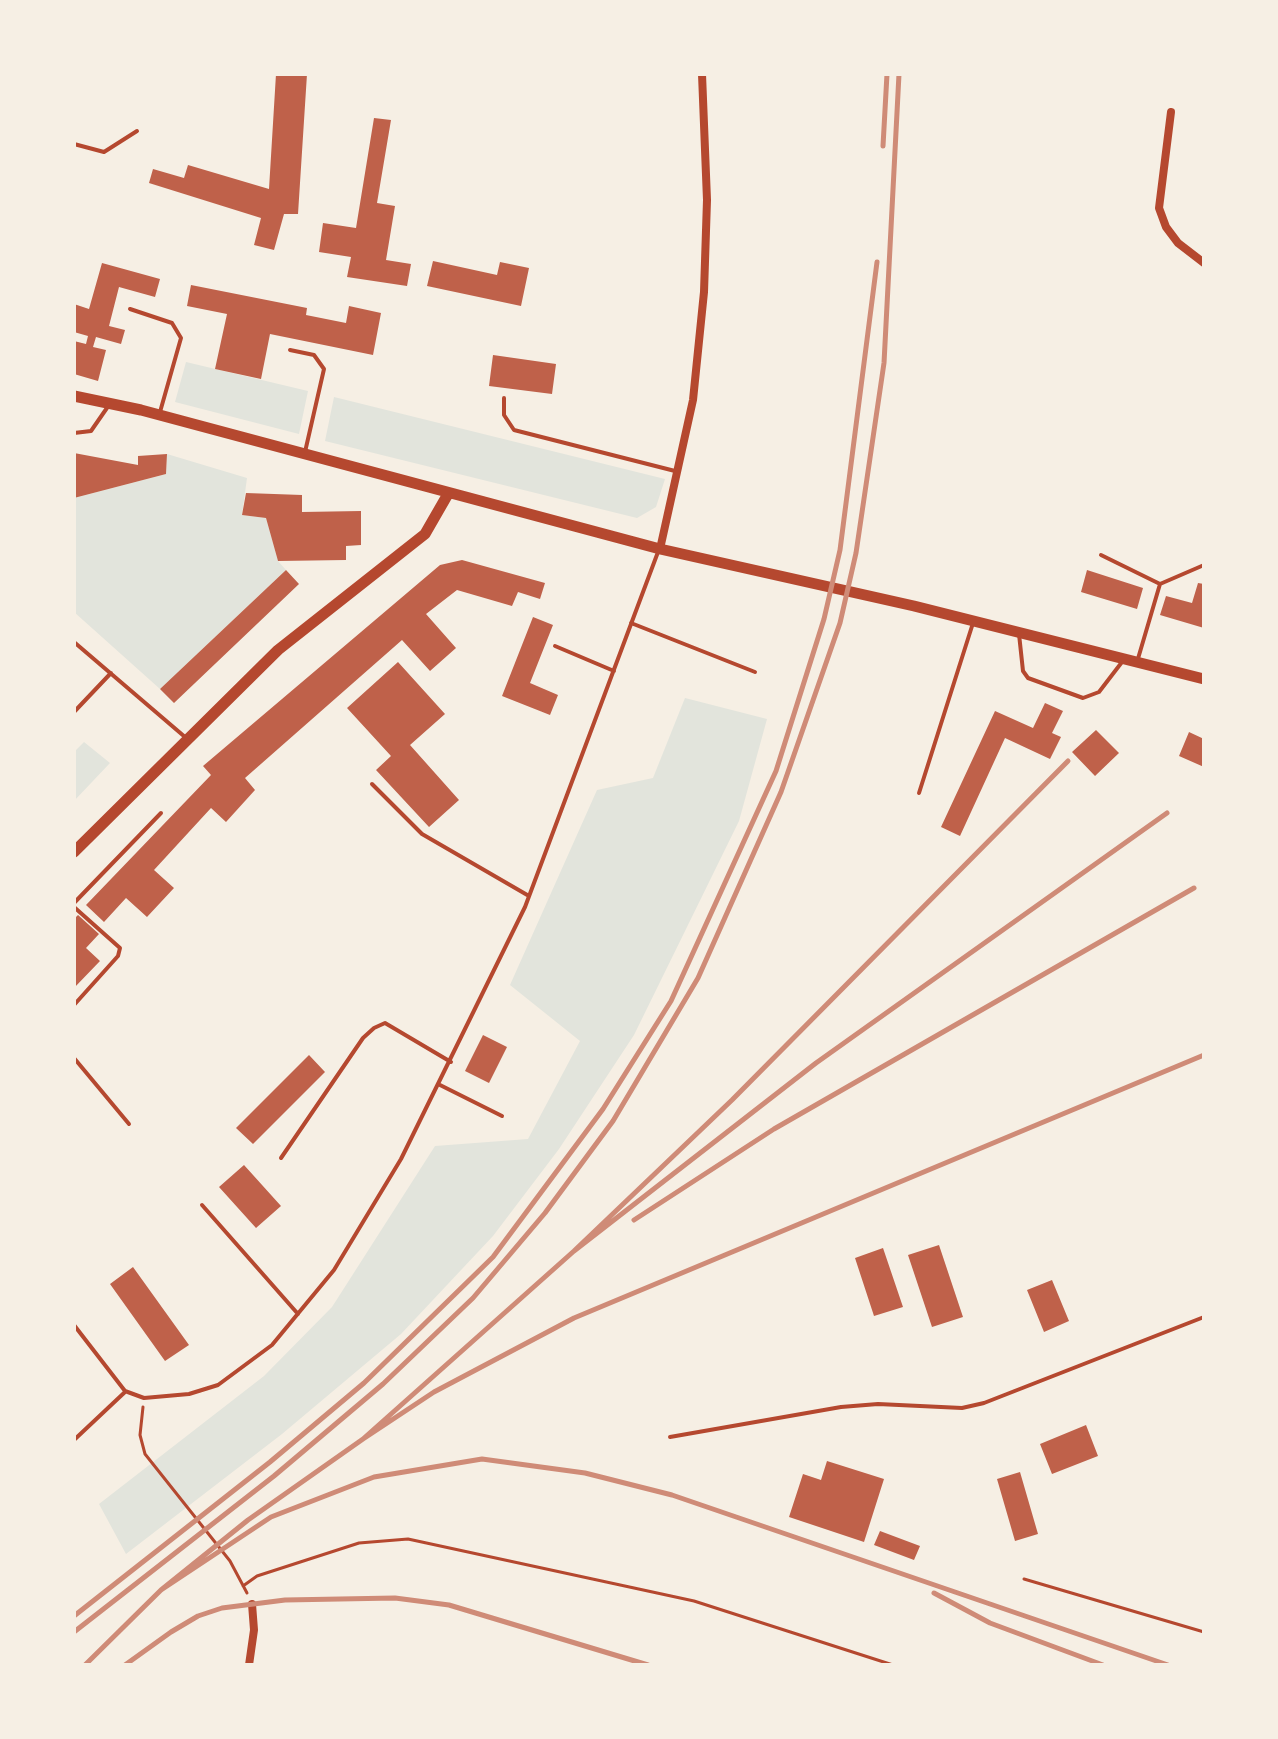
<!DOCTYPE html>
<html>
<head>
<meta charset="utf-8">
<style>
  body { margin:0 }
  #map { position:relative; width:1278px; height:1739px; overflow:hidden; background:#f6efe4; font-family:"Nunito Sans",sans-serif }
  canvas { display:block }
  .frame { position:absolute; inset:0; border:76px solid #f6efe4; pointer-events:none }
</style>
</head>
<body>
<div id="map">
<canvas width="1278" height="1739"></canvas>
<div class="frame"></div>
</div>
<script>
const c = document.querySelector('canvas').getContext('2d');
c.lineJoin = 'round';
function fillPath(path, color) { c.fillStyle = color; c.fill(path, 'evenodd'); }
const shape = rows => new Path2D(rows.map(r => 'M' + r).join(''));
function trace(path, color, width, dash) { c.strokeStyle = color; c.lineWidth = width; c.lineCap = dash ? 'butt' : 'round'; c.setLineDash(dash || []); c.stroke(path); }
fillPath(shape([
  [186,362,308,391,299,434,175,402],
  [334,397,665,479,656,507,637,518,325,441],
  [167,454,247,478,242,515,266,518,278,561,286,570,160,689,74,612,74,498,166,474],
  [685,698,767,719,739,821,634,1035,559,1149,493,1236,401,1334,282,1434,126,1554,99,1504,264,1376,332,1307,435,1146,528,1139,580,1041,510,985,597,790,653,778],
  [84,742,110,763,74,801,74,752]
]), '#e2e4dc');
fillPath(shape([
  [276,74,307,74,298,214,284,214,274,250,254,245,261,218,149,183,153,169,184,178,188,165,269,189],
  [374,118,391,120,377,203,395,206,386,260,411,264,407,286,347,277,351,257,319,252,323,223,356,228],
  [433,261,497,275,500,262,529,268,521,306,427,286],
  [102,263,160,279,155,297,119,287,109,326,125,330,121,344,96,337,93,347,106,350,98,381,74,374,74,341,86,344,88,336,74,332,74,304,89,309],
  [191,285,307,308,306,315,346,323,349,306,381,313,373,355,270,334,261,379,215,369,227,314,187,306],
  [493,355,556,364,552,394,489,386],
  [74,453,138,465,138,456,167,454,166,474,74,498],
  [246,493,302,495,302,512,361,511,361,545,346,546,346,560,278,561,266,518,242,515],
  [462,560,545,583,540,599,518,592,512,606,457,590,426,614,456,648,430,671,402,640,245,778,255,790,226,822,211,808,154,870,174,888,147,917,126,898,104,922,86,905,211,775,203,766,440,565],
  [286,570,299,584,174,703,160,689],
  [1087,570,1143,588,1137,609,1081,592],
  [1198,583,1204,584,1204,628,1160,615,1166,596,1192,603],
  [533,617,553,625,530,683,558,695,550,715,502,696],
  [398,662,445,714,410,745,459,800,429,827,376,770,391,756,347,708],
  [1045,703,1063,711,1052,733,1061,737,1050,759,1005,738,960,836,941,827,995,711,1033,728],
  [1096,730,1119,753,1095,776,1072,752],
  [1189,732,1204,739,1204,767,1179,756],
  [78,915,99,934,86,948,100,961,74,988,74,919],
  [483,1035,507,1047,489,1083,465,1071],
  [309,1055,325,1072,253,1144,236,1128],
  [244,1165,281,1206,256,1228,219,1187],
  [939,1245,963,1317,932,1327,908,1255],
  [883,1248,903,1307,874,1316,855,1258],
  [133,1267,189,1345,165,1361,110,1284],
  [1052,1280,1069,1321,1044,1332,1027,1290],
  [1086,1425,1098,1456,1052,1474,1040,1444],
  [827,1461,884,1479,864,1542,789,1517,803,1474,821,1480],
  [1020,1472,1038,1534,1015,1541,997,1479],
  [880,1531,920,1546,914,1560,874,1545]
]), '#bf614a');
trace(shape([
  [143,1407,140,1435,145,1454,230,1561,247,1593],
  [1024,1579,1204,1632],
  [243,1586,257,1576,359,1543,408,1539,694,1601,893,1665]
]), '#b5482f', 3);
trace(shape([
  [74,144,104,152,137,131],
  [130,309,172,323,181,338,160,412],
  [290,350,314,355,324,369,305,452],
  [504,398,504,415,514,430,675,471],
  [74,433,91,431,109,405],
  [1101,555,1160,584],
  [631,623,755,672],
  [1019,634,1023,671,1028,678,1083,698,1099,692,1122,662],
  [74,642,185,737],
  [555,646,614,671],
  [1137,662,1160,584,1204,565],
  [74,712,111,673],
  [372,784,422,834,529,896],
  [919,793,973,623],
  [74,903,161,813],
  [74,907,120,948,118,956,74,1005],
  [74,1058,129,1124],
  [440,1085,502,1116],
  [281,1158,363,1038,374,1028,385,1023,451,1062],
  [202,1205,298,1314],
  [74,1325,125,1391,144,1398,189,1394,218,1385,272,1345,334,1270,401,1159,525,907,658,552],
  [670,1437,841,1407,878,1404,962,1408,984,1403,1204,1317],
  [74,1440,125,1392]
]), '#b5482f', 4);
trace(shape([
  [1171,112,1159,208,1166,227,1178,243,1204,263],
  [660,549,693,400,704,292,707,200,702,74],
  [249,1665,254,1630,252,1604]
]), '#b5482f', 8);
trace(shape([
  [74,396,141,410,660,549,914,606,1204,679],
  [74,852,278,650,425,534,448,494]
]), '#b5482f', 11);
trace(shape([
  [883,146,887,74],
  [1068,761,732,1100,574,1251,816,1063,1167,813],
  [634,1220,774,1129,1194,888],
  [574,1251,363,1439,434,1392,574,1318,1204,1055],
  [363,1439,248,1520,161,1590,271,1517,374,1477,482,1459,585,1473,672,1495,1168,1665],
  [934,1593,990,1623,1103,1665],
  [74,1616,270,1462,364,1383,493,1257,603,1109,671,1001,776,771,824,619,840,550,877,262],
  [74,1632,274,1476,383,1384,473,1298,545,1213,613,1121,698,978,781,792,840,623,856,553,884,363,899,74],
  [85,1665,161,1590],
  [125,1665,171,1632,198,1616,222,1608,285,1600,395,1598,449,1605,648,1665]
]), '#cf8b77', 5);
</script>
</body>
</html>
